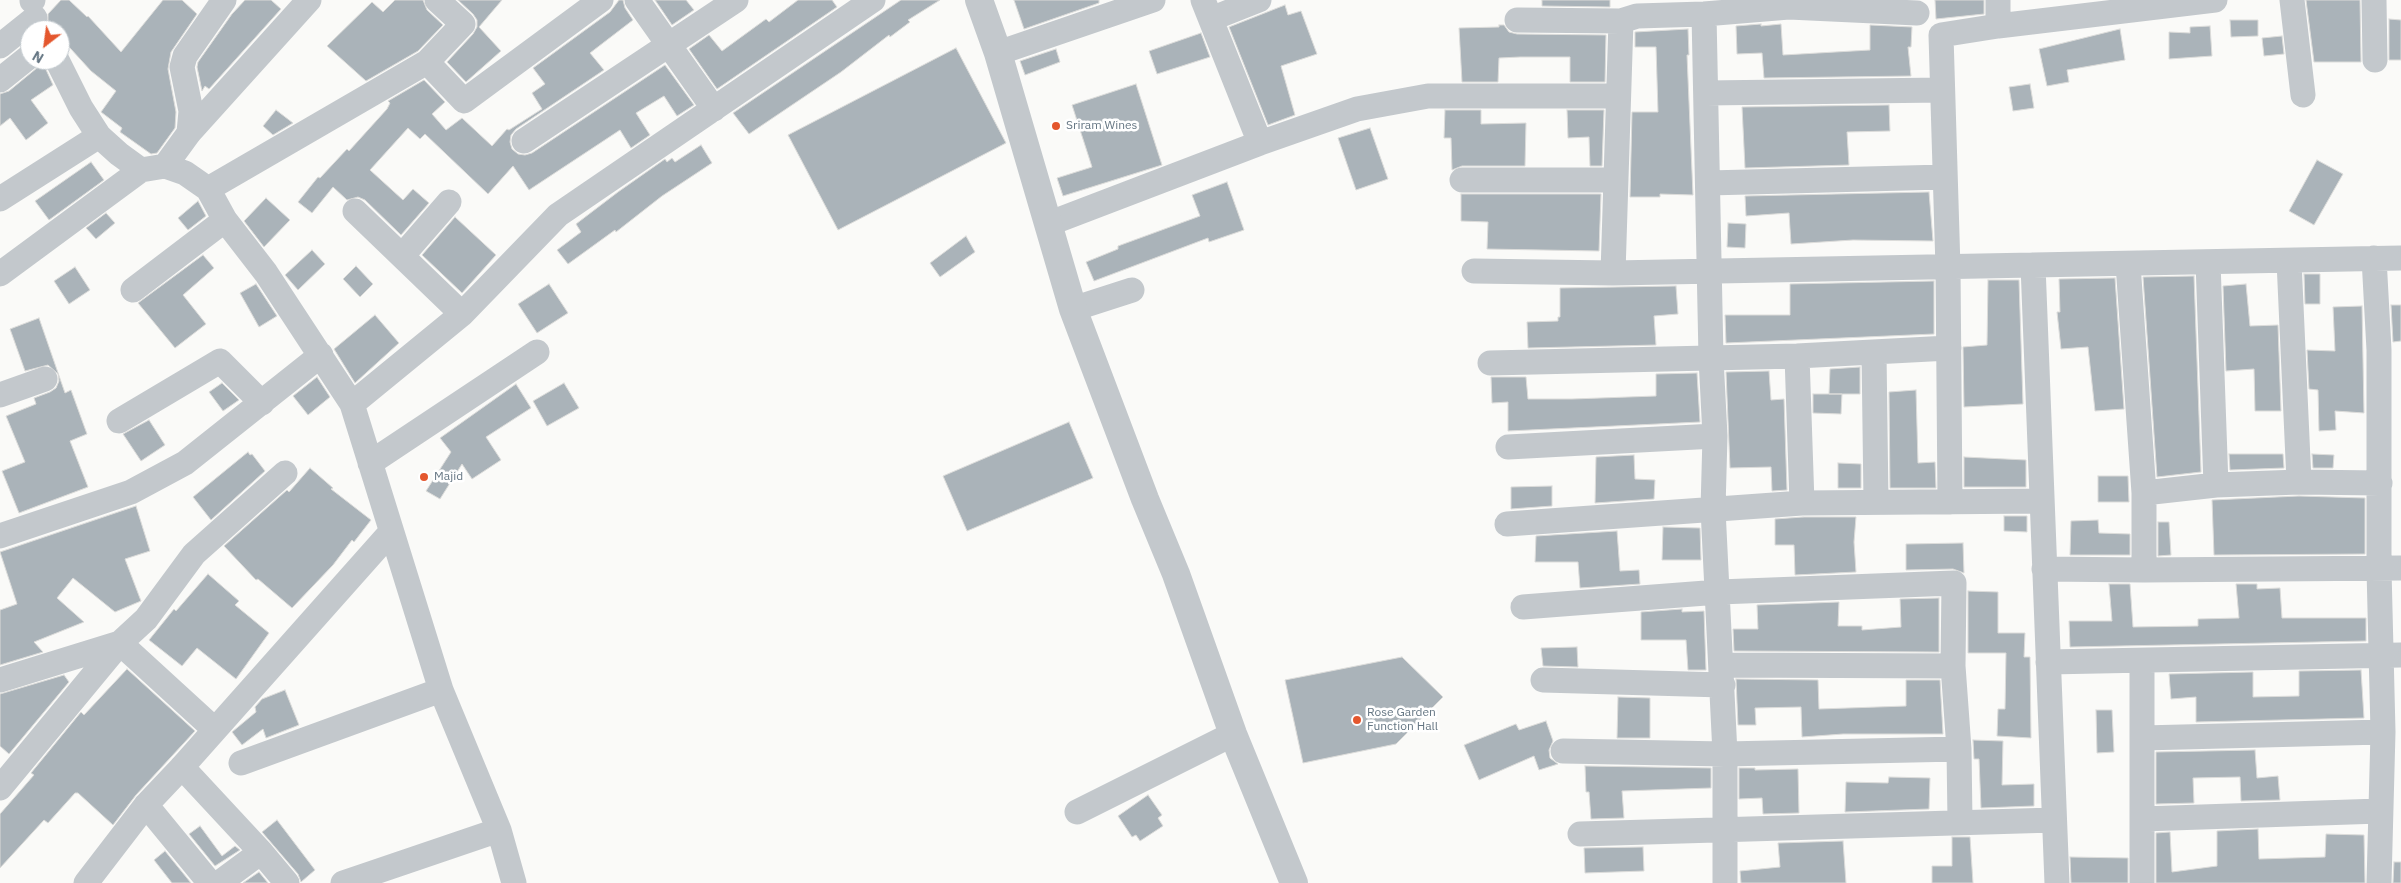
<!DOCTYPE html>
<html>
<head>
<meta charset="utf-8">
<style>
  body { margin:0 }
  #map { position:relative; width:2401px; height:883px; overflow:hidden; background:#fafaf8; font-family:"IBM Plex Sans",sans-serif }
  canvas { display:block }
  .north { position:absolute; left:20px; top:20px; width:50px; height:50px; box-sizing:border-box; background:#fff; border:1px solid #c1c8cd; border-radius:50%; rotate:210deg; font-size:14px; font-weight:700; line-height:20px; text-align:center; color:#657683 }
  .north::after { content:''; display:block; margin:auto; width:18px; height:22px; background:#e4572e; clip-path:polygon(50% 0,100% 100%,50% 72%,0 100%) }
</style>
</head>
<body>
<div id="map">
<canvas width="2401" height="883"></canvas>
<div class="north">N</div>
</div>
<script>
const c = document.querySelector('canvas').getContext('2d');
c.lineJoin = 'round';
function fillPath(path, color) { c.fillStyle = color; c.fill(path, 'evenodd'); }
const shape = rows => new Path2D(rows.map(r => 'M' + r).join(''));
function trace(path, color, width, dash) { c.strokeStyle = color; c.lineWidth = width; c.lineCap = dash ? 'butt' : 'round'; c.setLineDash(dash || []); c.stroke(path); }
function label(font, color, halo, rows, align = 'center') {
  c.font = font + ' "IBM Plex Sans",sans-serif'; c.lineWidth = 5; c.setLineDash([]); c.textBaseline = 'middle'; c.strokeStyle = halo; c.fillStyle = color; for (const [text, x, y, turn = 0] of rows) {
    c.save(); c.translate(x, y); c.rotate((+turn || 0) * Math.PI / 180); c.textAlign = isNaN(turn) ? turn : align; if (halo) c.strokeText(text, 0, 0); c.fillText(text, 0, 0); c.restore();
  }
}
const building = shape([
  [61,0,69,0,87,17,88,16,121,52,163,0,182,0,197,14,171,52,168,69,176,112,175,128,157,153,151,154,120,132,122,128,101,112,116,91,91,71,60,37,60,30,54,30,48,24,48,14,61,0],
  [245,0,271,0,281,9,209,89,205,86,202,91,197,67,198,62,232,14,245,0],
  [395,0,423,0,427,10,443,25,418,51,366,81,327,46,372,2,383,12,395,0],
  [458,0,502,0,479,27,501,51,466,82,447,62,473,34,477,27,477,20,473,14,458,0],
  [619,0,623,0,625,8,633,20,590,53,604,70,516,129,511,135,510,142,512,149,518,154,525,155,532,153,665,65,694,105,677,116,664,96,636,113,650,135,631,148,620,130,529,190,513,166,488,194,425,134,420,139,408,128,370,170,403,200,413,189,429,203,401,235,365,200,358,197,347,200,333,187,312,213,298,202,318,177,320,178,347,149,349,151,387,109,390,103,388,101,424,80,445,102,432,114,446,130,462,118,492,146,507,129,509,130,542,109,532,93,545,84,533,68,610,12,619,0],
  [655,0,686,0,694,10,672,25,655,0],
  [798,0,832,0,837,7,717,89,689,49,709,35,722,51,766,19,769,22,798,0],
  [901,0,940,0,908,20,910,22,890,37,889,35,841,72,749,134,733,113,901,0],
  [1014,0,1099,0,1099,3,1024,29,1014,0],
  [1542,0,1610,0,1610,7,1542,6,1542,0],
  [1935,0,1984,0,1984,14,1936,19,1935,0],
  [2306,0,2360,0,2361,62,2314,62,2306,0],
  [1285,5,1288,15,1301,11,1317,54,1281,66,1295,115,1268,125,1229,27,1285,5],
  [2389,19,2401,20,2401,60,2389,60,2389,19],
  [2230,20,2258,20,2258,36,2231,37,2230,20],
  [1761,24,1761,26,1781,24,1783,55,1870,50,1870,25,1912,27,1911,47,1908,47,1911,76,1764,78,1762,53,1737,54,1736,26,1761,24],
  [1499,25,1504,25,1509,32,1517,34,1606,35,1605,82,1570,82,1570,57,1520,57,1499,58,1498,82,1462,82,1459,28,1499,27,1499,25],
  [2210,26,2212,56,2169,59,2169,32,2190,33,2190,27,2210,26],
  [1688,29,1689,55,1687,55,1693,195,1660,194,1660,197,1630,197,1632,112,1658,112,1656,47,1635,47,1635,32,1688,29],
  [2120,29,2125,60,2067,70,2069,82,2047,86,2039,49,2120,29],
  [1201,33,1210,57,1157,74,1149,51,1201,33],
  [2282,36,2284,54,2264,56,2262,38,2282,36],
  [956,48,1006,143,838,230,788,135,956,48],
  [1056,49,1060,62,1025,75,1020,61,1056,49],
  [43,63,53,85,31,100,48,123,26,140,10,118,0,126,0,94,9,91,43,63],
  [1136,84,1162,165,1063,196,1057,178,1092,167,1072,105,1136,84],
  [2030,84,2034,108,2013,111,2009,87,2030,84],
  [1889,105,1890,131,1847,132,1849,165,1745,168,1742,107,1889,105],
  [276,110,293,123,273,135,263,126,276,110],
  [1445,110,1481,110,1481,124,1526,123,1525,166,1462,166,1452,170,1451,138,1444,138,1445,110],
  [1567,110,1604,110,1602,166,1590,166,1589,137,1568,138,1567,110],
  [1370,128,1388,179,1356,190,1338,138,1370,128],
  [701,145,712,163,662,196,616,232,615,230,568,264,557,250,581,232,576,224,618,192,665,159,667,162,672,158,675,162,701,145],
  [2317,160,2343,174,2314,225,2289,211,2317,160],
  [91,162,104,180,49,220,35,201,91,162],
  [1227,182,1244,230,1209,242,1208,238,1094,281,1086,262,1118,249,1118,246,1200,216,1192,195,1227,182],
  [1929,192,1933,241,1853,240,1791,244,1789,213,1746,216,1745,196,1929,192],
  [1461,194,1601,194,1599,251,1487,249,1488,222,1461,221,1461,194],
  [266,198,290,220,264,247,244,221,266,198],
  [198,201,206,216,188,230,178,218,198,201],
  [106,213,115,223,96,239,86,228,106,213],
  [455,217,496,255,462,293,422,255,455,217],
  [1728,223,1746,224,1745,248,1727,247,1728,223],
  [966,236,975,252,940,277,930,263,966,236],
  [312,250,325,264,298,290,285,275,312,250],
  [203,255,214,268,183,295,206,324,175,348,138,303,203,255],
  [356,266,373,284,360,297,343,279,356,266],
  [75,267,90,290,69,304,54,281,75,267],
  [2304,274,2320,274,2320,304,2305,304,2304,274],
  [2194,276,2201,472,2157,477,2143,277,2194,276],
  [2115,278,2124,409,2095,411,2088,347,2061,349,2057,312,2060,312,2059,279,2115,278],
  [1988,280,2019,280,2023,404,1964,407,1963,347,1987,345,1988,280],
  [1934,281,1934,334,1726,343,1725,315,1790,315,1790,284,1934,281],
  [256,284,277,316,259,327,240,293,256,284],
  [549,284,568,313,537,333,518,304,549,284],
  [2246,284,2250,326,2278,325,2281,411,2255,411,2254,369,2226,371,2223,286,2246,284],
  [1676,286,1678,314,1654,316,1656,345,1528,348,1527,322,1558,321,1558,317,1560,317,1560,288,1676,286],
  [2391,305,2401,305,2401,341,2393,342,2391,305],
  [2362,306,2364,413,2335,411,2336,430,2319,431,2318,390,2309,389,2307,350,2335,351,2333,307,2362,306],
  [375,315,399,343,355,383,334,349,375,315],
  [39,318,65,393,71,390,87,434,70,441,88,487,19,513,2,471,25,462,6,416,36,404,34,398,50,392,56,388,59,381,58,374,48,365,25,371,10,329,39,318],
  [1860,367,1860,394,1829,394,1830,369,1860,367],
  [1769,371,1771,400,1784,399,1787,490,1772,491,1771,467,1730,468,1726,372,1769,371],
  [1697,373,1700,422,1508,431,1508,402,1492,403,1491,377,1526,377,1528,399,1572,399,1656,396,1656,374,1697,373],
  [317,377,330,397,308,415,293,396,317,377],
  [222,383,239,400,223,411,209,392,222,383],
  [564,383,579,408,547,426,533,401,564,383],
  [516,384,531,408,486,437,501,460,472,479,462,464,440,499,426,491,451,452,440,438,516,384],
  [1916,390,1918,463,1935,462,1936,488,1890,488,1889,392,1916,390],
  [1813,394,1842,394,1841,414,1813,413,1813,394],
  [149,420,165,445,141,461,123,434,149,420],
  [1069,422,1093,478,967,531,943,476,1069,422],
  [248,452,250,455,252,454,265,471,211,520,193,497,248,452],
  [2229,454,2283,454,2284,468,2230,470,2229,454],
  [2312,454,2334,455,2333,468,2313,468,2312,454],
  [1634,455,1635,479,1655,480,1654,499,1595,503,1596,457,1634,455],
  [1964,457,2026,460,2026,487,1964,487,1964,457],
  [1838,463,1861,464,1861,488,1838,488,1838,463],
  [310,468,333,488,331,489,371,520,354,542,352,540,333,565,292,608,258,579,256,580,224,546,287,490,289,492,310,468],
  [2098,476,2128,476,2129,502,2098,502,2098,476],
  [1552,486,1552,506,1511,509,1511,487,1552,486],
  [2299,496,2365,498,2365,554,2214,555,2212,500,2299,496],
  [136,506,150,551,125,559,141,601,115,612,73,578,57,598,84,622,34,642,43,652,0,665,0,610,17,604,0,552,136,506],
  [2004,516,2027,516,2027,532,2004,531,2004,516],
  [1803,517,1856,517,1854,542,1856,572,1795,575,1794,545,1775,545,1775,519,1803,517],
  [2098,520,2099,533,2130,534,2130,555,2070,555,2071,521,2098,520],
  [2158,522,2169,522,2171,555,2158,556,2158,522],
  [1663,527,1700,528,1701,560,1662,560,1663,527],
  [1617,531,1620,571,1639,570,1640,584,1580,588,1578,562,1535,562,1536,536,1617,531],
  [1963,543,1964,573,1953,569,1906,570,1906,544,1963,543],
  [208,574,239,601,235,605,269,633,236,679,197,648,182,666,149,640,174,609,176,611,208,574],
  [2109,584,2130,584,2133,627,2198,626,2198,619,2239,618,2236,584,2257,584,2257,589,2280,588,2282,618,2366,618,2366,641,2070,647,2069,621,2112,621,2109,584],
  [1968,591,1998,592,1998,633,2025,633,2024,657,2030,657,2031,738,1997,736,1998,709,2005,709,2006,653,1968,653,1968,591],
  [1939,598,1939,652,1734,651,1733,629,1758,629,1757,605,1839,602,1838,626,1862,626,1862,630,1901,627,1900,599,1939,598],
  [1682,609,1682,612,1704,611,1706,670,1688,670,1686,640,1641,640,1641,612,1682,609],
  [1577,647,1578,667,1543,666,1541,648,1577,647],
  [1402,657,1443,697,1396,744,1303,763,1285,680,1402,657],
  [127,669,195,731,136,795,113,825,78,793,75,793,48,823,44,820,0,868,0,814,34,775,31,773,81,712,84,715,127,669],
  [2361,670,2364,718,2196,722,2196,697,2171,699,2169,674,2253,672,2253,697,2299,696,2299,671,2361,670],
  [64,675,69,682,9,754,0,746,0,694,64,675],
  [1736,679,1818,680,1819,709,1906,706,1906,680,1940,680,1943,734,1843,734,1802,737,1801,707,1755,708,1756,725,1738,725,1736,679],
  [285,690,299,725,266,738,263,729,242,745,232,732,256,712,255,707,262,699,285,690],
  [1618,697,1650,698,1650,738,1617,738,1618,697],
  [2096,710,2112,710,2114,752,2097,753,2096,710],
  [1546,721,1553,741,1549,750,1550,758,1558,764,1539,770,1534,756,1479,780,1464,745,1516,724,1519,730,1546,721],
  [1973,740,2003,741,2002,785,2034,784,2034,806,1981,808,1979,759,1974,759,1973,740],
  [2255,750,2257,778,2278,776,2280,800,2241,801,2240,777,2193,778,2194,803,2156,804,2156,752,2255,750],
  [1585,766,1711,768,1711,788,1622,791,1624,818,1591,819,1589,792,1586,792,1585,766],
  [1739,768,1755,768,1755,770,1798,769,1799,813,1763,814,1762,798,1739,799,1739,768],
  [1889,777,1930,778,1929,809,1845,812,1846,782,1888,783,1889,777],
  [1148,795,1162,815,1158,818,1163,826,1140,841,1136,835,1132,837,1118,816,1148,795],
  [277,820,315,870,301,882,298,874,262,832,277,820],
  [200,826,222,856,235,846,240,850,215,866,189,834,200,826],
  [2258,829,2259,859,2325,857,2326,834,2364,835,2365,883,2156,883,2156,833,2170,832,2172,872,2217,866,2217,831,2258,829],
  [1952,837,1970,837,1973,883,1932,883,1932,866,1952,866,1952,837],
  [1843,841,1846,883,1741,883,1740,871,1780,867,1778,843,1843,841],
  [1643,847,1644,871,1585,873,1584,848,1643,847],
  [165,851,191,883,172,883,154,860,165,851],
  [2070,857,2128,858,2128,883,2071,883,2070,857],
  [2394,862,2401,862,2401,883,2393,883,2394,862],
  [259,872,268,883,243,883,259,872]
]);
fillPath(building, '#aab3b9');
trace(building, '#dcdcda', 1);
trace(shape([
  [637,0,714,109],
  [1203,0,1260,143],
  [2292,0,2303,95],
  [2374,0,2375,60],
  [32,1,33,0],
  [1704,14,1711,358,1715,436,1713,509,1725,754,1725,883],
  [1211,19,1259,0],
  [1517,20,1621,21],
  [1998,26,1998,0],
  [0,46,35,18],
  [998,53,1153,0],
  [57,60,81,108,99,136,119,154,141,170,165,166,185,173,208,189,225,220,266,273,352,404,462,314,558,215,873,0],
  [427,62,463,24,437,0],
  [0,80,30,56],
  [1706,93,1942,90],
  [189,133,191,111,182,67,185,56,224,0],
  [524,141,736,0],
  [165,166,189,133,309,0],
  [1462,180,1616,180],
  [1708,183,1945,177],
  [208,189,427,62,464,101,601,0],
  [0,199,99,136],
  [355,211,462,314],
  [1048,224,1260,143,1357,109,1428,96,1618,96],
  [402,256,449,202],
  [2374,258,2379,350,2379,569,2383,732,2379,883],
  [2289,261,2299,482],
  [2208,262,2216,485],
  [2128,264,2144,493,2216,485,2299,482,2380,483],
  [2033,265,2057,883],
  [1474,271,1613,273,2401,258],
  [1613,273,1621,21,1637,16,1704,14,1789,7,1917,13],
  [0,274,141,170],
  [133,290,225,220],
  [1073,309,1132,290],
  [1874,352,1876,502],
  [1797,356,1802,503],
  [1490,363,1797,356,1949,348],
  [0,395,45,379],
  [352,404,441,690,499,830,514,883],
  [119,421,220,361,262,403],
  [1508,447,1715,436],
  [370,463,537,352],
  [2144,493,2144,570],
  [1950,502,1948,268,1941,35,1998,26,2215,0],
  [1507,524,1802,503,2042,501],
  [0,536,131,492,185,463,321,355],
  [2044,569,2144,570,2401,568],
  [1523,607,1719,592,1954,583,1953,666,1959,749,1960,822],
  [2048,662,2401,655],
  [2142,662,2142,883],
  [1722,665,1953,666],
  [0,680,120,643,214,729],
  [1543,680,1723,685],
  [2142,738,2383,732],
  [1563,751,1725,754,1959,749],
  [241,763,441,690],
  [182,767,261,852,287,883],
  [0,788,120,643,146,619,194,554,285,473],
  [146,805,210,883],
  [1077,812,1233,734],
  [2142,819,2380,811],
  [1580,834,2054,820],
  [86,883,146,805,182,767,390,533],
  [219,883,261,852],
  [343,883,499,830]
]), '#c3c8cc', 25);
trace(shape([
  [979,0,998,53,1073,309,1145,499,1176,574,1233,734,1294,883]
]), '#c3c8cc', 28);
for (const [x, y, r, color] of [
  [1056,126,5,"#e4572e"],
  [424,477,5,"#e4572e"],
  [1357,720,5,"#e4572e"]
]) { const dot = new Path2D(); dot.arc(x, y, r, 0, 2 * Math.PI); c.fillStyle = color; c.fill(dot); trace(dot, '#fff', 2); }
label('12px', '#657683', '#fff', [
  ["Sriram Wines",1066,126],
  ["Majid",434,477],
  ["Rose Garden",1367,713],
  ["Function Hall",1367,727]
], 'left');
</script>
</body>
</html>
